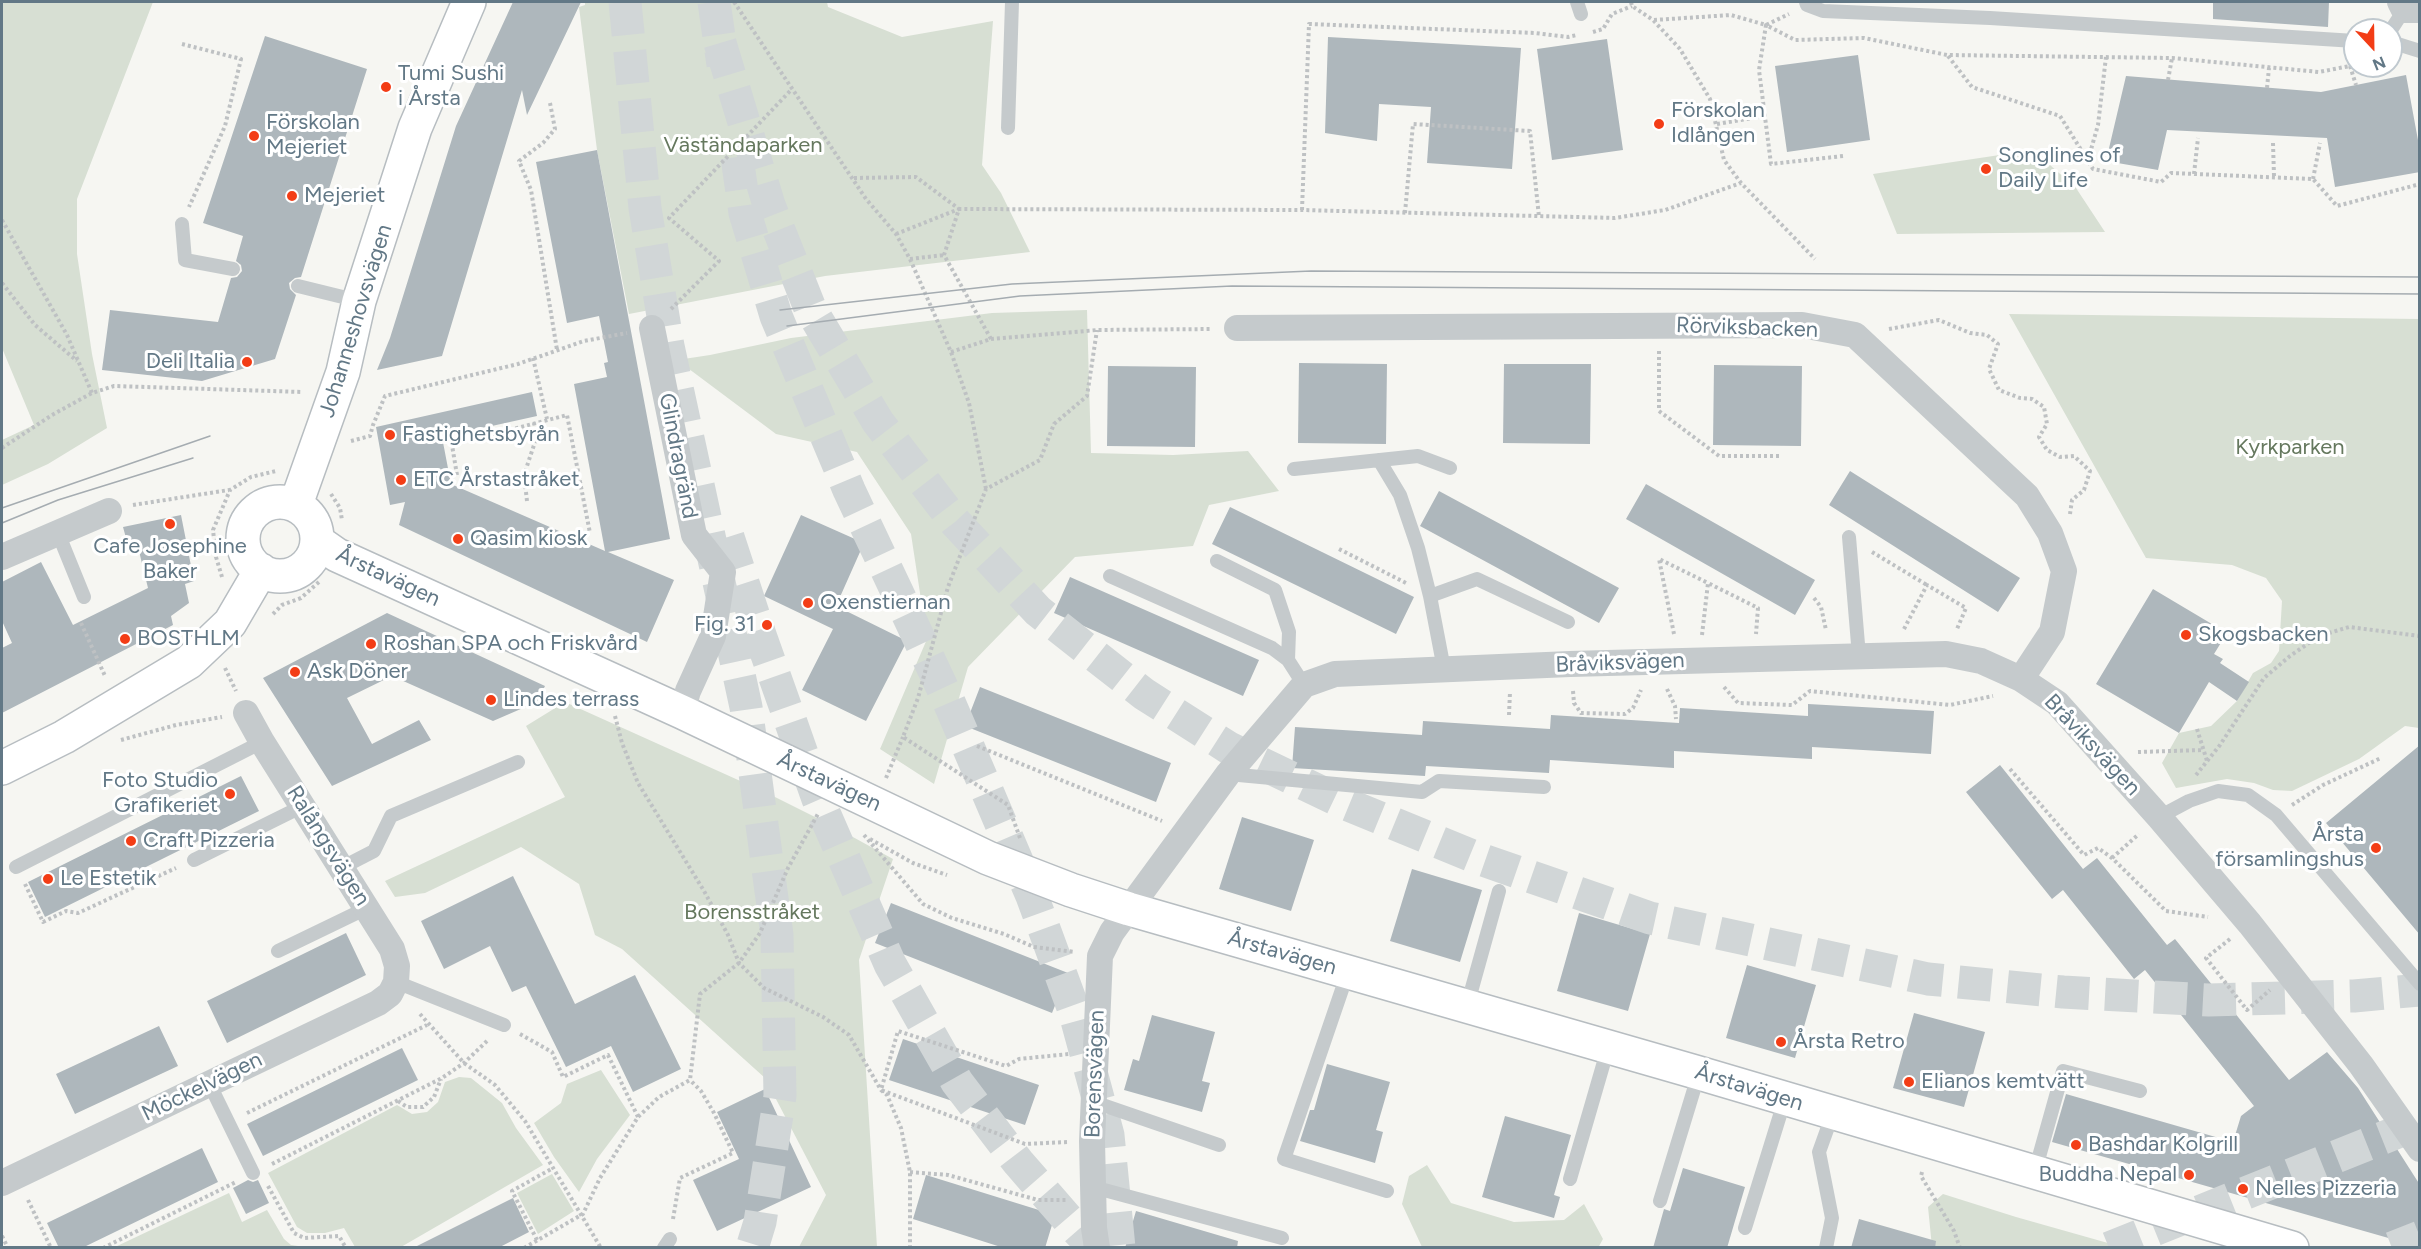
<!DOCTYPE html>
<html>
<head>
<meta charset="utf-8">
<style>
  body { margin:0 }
  #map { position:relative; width:2421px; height:1249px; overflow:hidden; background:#f6f6f2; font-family:Figtree,sans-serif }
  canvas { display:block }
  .frame { position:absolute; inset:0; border:3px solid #627886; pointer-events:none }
  .north { position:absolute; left:2343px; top:18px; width:60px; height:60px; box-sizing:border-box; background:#fff; border:2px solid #c0c9cf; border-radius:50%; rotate:158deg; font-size:16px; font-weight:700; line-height:24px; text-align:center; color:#627886 }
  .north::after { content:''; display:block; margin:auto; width:21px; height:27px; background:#f33d16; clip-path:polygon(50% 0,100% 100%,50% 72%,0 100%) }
</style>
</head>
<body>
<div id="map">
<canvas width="2421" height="1249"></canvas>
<div class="frame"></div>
<div class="north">N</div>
</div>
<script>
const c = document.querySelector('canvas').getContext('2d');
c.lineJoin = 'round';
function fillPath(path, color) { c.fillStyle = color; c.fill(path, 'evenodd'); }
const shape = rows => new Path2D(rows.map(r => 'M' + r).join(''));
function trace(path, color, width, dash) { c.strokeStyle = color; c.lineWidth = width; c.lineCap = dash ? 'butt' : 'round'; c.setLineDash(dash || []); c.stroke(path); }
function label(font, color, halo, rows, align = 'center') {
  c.font = font + ' Figtree,sans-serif'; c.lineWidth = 6; c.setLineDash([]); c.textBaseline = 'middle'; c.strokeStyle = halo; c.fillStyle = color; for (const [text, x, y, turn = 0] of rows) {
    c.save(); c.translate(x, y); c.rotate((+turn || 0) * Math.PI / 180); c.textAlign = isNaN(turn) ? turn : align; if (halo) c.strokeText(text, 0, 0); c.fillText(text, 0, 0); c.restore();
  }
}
fillPath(shape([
  [2,2,153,2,77,199,77,254,92,354,107,428,48,464,2,485,2,440,34,425,2,348],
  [585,2,827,2,828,7,902,37,993,21,982,165,1001,193,1030,252,825,276,629,314,597,150,579,7,585,5],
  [2033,150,2076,188,2105,232,1897,234,1873,174],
  [1087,310,1091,453,1173,455,1248,451,1279,491,1209,505,1193,546,1075,557,968,667,934,784,880,749,927,639,911,534,857,452,776,434,677,360,710,355,791,338,992,313],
  [2009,314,2419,319,2419,728,2405,726,2359,759,2292,791,2273,790,2254,783,2227,779,2176,788,2162,763,2179,733,2211,726,2237,701,2253,673,2271,663,2279,651,2282,601,2266,578,2232,565,2146,558],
  [565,702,767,793,831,825,893,859,859,960,877,1247,799,1247,826,1195,765,1078,622,949,595,935,579,884,521,847,425,893,395,897,385,881,565,797,526,726],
  [601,1070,630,1115,597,1159,579,1192,554,1157,534,1123,561,1103,567,1084],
  [459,1077,471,1078,502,1103,516,1128,543,1165,401,1247,355,1247,344,1228,325,1233,307,1233,297,1227,268,1173,397,1105,412,1114,427,1112,438,1102,445,1082],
  [1427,1165,1451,1203,1514,1222,1564,1220,1584,1204,1603,1239,1598,1248,1422,1247,1402,1204,1409,1176],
  [552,1174,574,1211,538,1234,517,1193],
  [229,1193,242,1222,267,1210,284,1239,291,1245,305,1247,115,1247],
  [1943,1194,2016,1217,2122,1247,1932,1247,1928,1207]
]), '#d7dfd3');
fillPath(shape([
  [513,2,581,2,527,115,522,90,442,356,377,370,390,338,456,126],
  [2213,2,2329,2,2328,27,2213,19],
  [265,36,367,69,301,277,295,278,289,283,290,289,296,295,275,359,202,381,102,370,110,310,218,322,231,278,237,277,242,271,241,265,236,261,243,236,203,223],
  [1328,37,1521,48,1512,169,1427,163,1431,107,1379,104,1377,141,1325,133],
  [1607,39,1623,150,1552,160,1537,49],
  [1858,55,1870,140,1787,152,1775,66],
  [2406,75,2420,151,2420,172,2335,187,2327,138,2167,130,2158,170,2106,161,2126,76,2321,92],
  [597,150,670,539,608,552,674,580,647,642,399,525,405,502,390,505,376,427,532,392,537,416,442,437,451,484,605,551,574,384,607,377,604,363,608,362,599,316,567,323,536,162],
  [1299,363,1387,364,1386,444,1298,443],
  [1504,364,1591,364,1590,444,1503,443],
  [1714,365,1802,366,1801,446,1713,445],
  [1108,366,1196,367,1195,447,1107,446],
  [1850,471,2020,578,1998,612,1829,505],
  [1646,484,1815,580,1795,615,1626,519],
  [1439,491,1619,588,1599,623,1420,526],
  [1230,507,1414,597,1396,634,1212,544],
  [181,515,194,581,185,584,189,603,171,616,173,625,2,713,2,648,12,643,2,621,2,582,41,562,73,625,148,588,138,547,129,549,123,527],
  [801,515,864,543,836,606,907,641,866,721,802,690,833,629,764,596],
  [1070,577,1259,660,1243,696,1054,613],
  [2153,589,2227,633,2214,654,2223,659,2220,663,2249,682,2237,701,2209,682,2179,733,2096,684],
  [387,613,545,686,537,702,493,721,392,676,347,698,372,744,419,720,431,740,332,786,263,678],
  [980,687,1171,763,1156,802,965,726],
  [1808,704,1934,711,1931,754,1812,747,1812,759,1674,751,1674,768,1550,760,1549,773,1426,766,1425,776,1292,768,1295,727,1422,735,1423,721,1550,729,1551,715,1679,723,1680,708,1808,716],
  [2420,745,2420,935,2326,823],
  [2000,765,2083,869,2097,858,2167,945,2175,939,2289,1080,2327,1052,2358,1088,2420,1185,2420,1247,2052,1142,2066,1094,2233,1142,2241,1116,2254,1106,2145,970,2134,979,2063,890,2052,899,1966,792],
  [241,776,259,811,45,917,28,882],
  [1242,817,1314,840,1291,911,1219,889],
  [1412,869,1482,890,1460,962,1390,941],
  [513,876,575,1004,635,975,681,1069,633,1092,611,1046,566,1067,526,986,512,992,490,946,444,969,421,921],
  [891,903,1068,973,1052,1013,875,943],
  [1579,913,1650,934,1628,1011,1557,991],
  [346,933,366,975,227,1043,207,1001],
  [1747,965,1816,985,1795,1058,1726,1038],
  [1914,1013,1985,1032,1964,1107,1893,1088],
  [1152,1015,1215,1032,1202,1081,1210,1083,1202,1112,1124,1090,1133,1059,1139,1061],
  [159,1026,178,1066,75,1114,56,1074],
  [903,1039,1039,1085,1025,1125,889,1080],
  [402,1048,418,1080,263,1156,247,1124],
  [1327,1064,1390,1082,1376,1130,1383,1132,1375,1163,1300,1141,1310,1110,1314,1110],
  [765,1089,811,1187,717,1231,693,1180,739,1159,717,1112],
  [1505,1116,1571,1135,1554,1195,1560,1197,1554,1218,1482,1197],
  [202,1148,218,1182,82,1248,59,1248,47,1223],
  [1683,1168,1745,1187,1727,1248,1653,1248,1664,1209,1670,1211],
  [926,1175,1055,1215,1045,1248,1004,1248,913,1219],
  [248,1180,253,1182,258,1180,269,1203,246,1214,233,1188],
  [513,1198,529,1232,498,1248,413,1248],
  [1136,1211,1238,1241,1237,1248,1125,1248],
  [1859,1219,1936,1241,1935,1248,1851,1248]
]), '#aeb7bc');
trace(shape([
  [625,2,645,208,668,346,746,707,777,935,780,1096,760,1222,752,1248],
  [714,2,723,65],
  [720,43,769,205,810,308,878,422,955,522,1038,611,1144,694,1229,748,1346,804,1480,859,1650,918,1928,979,2063,992,2209,1000,2354,996,2420,990],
  [737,157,745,213,776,316,849,490,949,702,1032,896,1075,1013,1108,1135,1119,1248],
  [728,537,760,635,818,799,890,964,957,1082,1018,1162,1079,1232,1096,1248],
  [2109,1248,2420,1123],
  [2392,1248,2420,1237]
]), '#d1d6d7', 33, [33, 16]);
const secondary = shape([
  '243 539a37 37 0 1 1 74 0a37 37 0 1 1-74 0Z',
  [292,504,300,493,343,372,359,301,415,128,469,2],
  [317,541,337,555,682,712,988,858,1071,890,1129,909,1699,1073,2292,1248],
  [2,768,64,737,189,662,230,623,261,570]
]);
trace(secondary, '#b7bdc1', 36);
trace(shape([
  [734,2,866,199,896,234,910,259,951,352,969,403,986,489],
  [1631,2,1632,6,1653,20,1680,49,1710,99,1724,160,1741,183,1815,259],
  [1654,20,1731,15,1766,25,1789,14],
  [1593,32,1603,29,1612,14,1632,6],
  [182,44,241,59,225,126,189,207],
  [1948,56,1972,87,2060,116,2093,169,2161,182,2171,173,2313,179,2337,206,2420,184],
  [2350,66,2356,85],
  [2168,80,2172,58],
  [2267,88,2269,68],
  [550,103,555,129,543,143,519,161,531,190,557,350],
  [1717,124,1765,116],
  [2273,143,2274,176],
  [1843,156,1771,164,1759,70,1766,25,1795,40,1864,38,1947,55,2172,58,2319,72,2355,65],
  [2088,160,2098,125,2106,57],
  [2194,174,2198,138],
  [854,178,916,177,959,209],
  [2313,179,2320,143],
  [1302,210,1309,24,1535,33,1568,37,1577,35],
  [1405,213,1413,124,1530,131,1539,217],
  [2,220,67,335,92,393],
  [896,234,959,209],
  [910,259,944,255],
  [2,283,35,325,77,361],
  [671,309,719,261,669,218,792,89],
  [1889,329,1939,320,1970,333,1987,335,1998,344,1989,369,1999,390,2020,398,2032,399,2044,407,2047,424,2039,437,2047,450,2060,457,2074,456,2090,471,2084,490,2072,500,2070,514],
  [991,339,944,255,959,209,1302,210,1615,218,1665,210,1741,183],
  [1659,351,1659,411,1719,456,1779,456],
  [951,352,991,339,1097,330,1212,329],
  [533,358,547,419],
  [351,441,370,436,373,425,385,396,518,364,584,341,627,333],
  [2,448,52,415,92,393,114,386,303,392],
  [457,475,452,445,567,415,590,533],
  [331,494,340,508,342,520],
  [527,501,524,475,536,439,534,423],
  [133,505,229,490],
  [1339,549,1406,583],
  [1872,552,1927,585],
  [222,577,216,557,213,530,230,490,251,477,276,471],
  [1814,598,1821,607,1826,630],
  [273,614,282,605,301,598,320,581],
  [81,623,105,676],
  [1904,629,1927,585,1966,608,1957,629],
  [1674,634,1659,559,1708,583],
  [1702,635,1708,583,1758,608,1756,634],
  [225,668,236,691],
  [1724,687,1738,703,1792,705,1810,691,1950,705,1993,696],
  [1667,689,1675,706,1676,719],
  [1573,691,1574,703,1581,713,1625,714,1633,708,1641,690],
  [1509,715,1510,692],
  [615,716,622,743,638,783,704,891,728,935,739,963,764,988,823,1017,849,1035,881,1090,887,1095,901,1128,910,1172,910,1248],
  [2197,729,2207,761],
  [121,740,176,725,222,717],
  [977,746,1162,821],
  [2138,752,2203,750],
  [2010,769,2084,855,2098,848,2112,858,2166,911,2208,917],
  [2196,775,2220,745,2264,678,2290,656,2319,636,2349,627,2420,636],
  [886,778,903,737],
  [2292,805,2323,785,2381,758],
  [864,835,923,904,952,918,1004,934,1034,947,1075,952],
  [1020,838,1008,805,903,737,918,698,948,587,986,489,1040,460,1054,424,1087,396,1097,330],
  [870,839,913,863,947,875],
  [2112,858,2139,834],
  [25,884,43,922,66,911,78,913,176,868],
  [2230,939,2206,958,2247,1010,2270,990],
  [420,1014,464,1063,495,1085,525,1121,601,1248],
  [520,1034,552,1052,563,1077,608,1055,638,1117],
  [398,1101,407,1107,423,1107,434,1097,441,1079],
  [247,1113,427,1025],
  [1067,1142,1025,1144,881,1090,898,1031,1006,1066,1019,1059,1069,1054],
  [272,1164,442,1078,464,1063,488,1040],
  [910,1172,948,1175,1038,1200,1067,1200],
  [1922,1172,1921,1176,1954,1231,1960,1248],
  [268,1186,294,1233,304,1238,339,1236,346,1248],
  [28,1200,51,1248],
  [673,1219,680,1178,733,1153,714,1113,701,1091,690,1080],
  [2,1236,8,1248],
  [537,1240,512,1191,553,1168],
  [103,1248,236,1182],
  [524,1248,583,1214,600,1178,638,1117,659,1097,690,1080,700,994,739,963,760,933,788,868,819,812]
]), '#bec1c3', 4, [3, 3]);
trace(shape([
  [1577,2,1581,14],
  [1806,2,1807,5,1823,11,1990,18,2355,41],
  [2391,30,2404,10],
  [2391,42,2420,51],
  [1008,128,1012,2],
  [182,224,185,260,233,269],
  [298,286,359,301],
  [1379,460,1400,495,1418,548,1430,596],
  [1294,469,1418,456,1450,468],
  [58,533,84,597],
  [1849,537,1859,656],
  [1217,561,1275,590,1289,632,1288,660,1304,685],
  [1110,576,1272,648,1288,660],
  [1444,669,1430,596,1477,579,1568,622],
  [1228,774,1422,792,1439,781,1544,787],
  [2159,817,2189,801,2218,791,2248,795,2276,815,2420,984],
  [194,860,303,806],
  [16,867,262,742],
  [341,868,374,851,391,816,518,762],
  [278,951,367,908],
  [1348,972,1284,1159,1387,1191],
  [396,982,504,1025],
  [1467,1006,1499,891],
  [209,1083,253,1173],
  [1094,1102,1219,1145],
  [2035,1171,2063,1071,2140,1091],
  [1570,1179,1608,1048],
  [1093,1187,1282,1238],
  [1660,1201,1699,1073],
  [1745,1228,1785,1099],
  [664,1248,670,1239],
  [1826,1248,1832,1218,1819,1152,1833,1113]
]), '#c5cacc', 14);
trace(shape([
  [2400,2,2404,10,2420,10],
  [652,328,694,535,723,572,713,636,688,691,682,712],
  [1237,328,1802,325,1855,335,2027,496,2050,533,2064,571,2052,632,2021,679],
  [2,557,109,511],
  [2,1183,378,1003,390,994,396,982,397,966,392,949,262,742,246,713],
  [1097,1248,1094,1228,1092,1141,1100,956,1112,932,1228,774,1304,685,1335,674,1570,664,1946,654,1981,661,2021,679,2057,703,2159,817,2250,924,2361,1065,2420,1149]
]), '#c5cacc', 26);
trace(secondary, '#fff', 33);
trace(shape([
  [780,310,1012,284,1311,271,2420,277],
  [787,326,1020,296,1232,286,2420,294],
  [2,508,210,436],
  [2,523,58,500,193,458]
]), '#a5acb1', 1.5);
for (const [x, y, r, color] of [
  [386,87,6,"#f33d16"],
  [1659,124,6,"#f33d16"],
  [254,136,6,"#f33d16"],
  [1986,169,6,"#f33d16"],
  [292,196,6,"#f33d16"],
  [247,362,6,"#f33d16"],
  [390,435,6,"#f33d16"],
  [401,480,6,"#f33d16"],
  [170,524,6,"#f33d16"],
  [458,539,6,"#f33d16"],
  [808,603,6,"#f33d16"],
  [767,625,6,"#f33d16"],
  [2186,635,6,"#f33d16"],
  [125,639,6,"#f33d16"],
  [371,644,6,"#f33d16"],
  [295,672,6,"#f33d16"],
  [491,700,6,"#f33d16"],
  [230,794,6,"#f33d16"],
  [131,841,6,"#f33d16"],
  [2376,848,6,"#f33d16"],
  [48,879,6,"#f33d16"],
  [1781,1042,6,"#f33d16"],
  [1909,1082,6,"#f33d16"],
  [2076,1145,6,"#f33d16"],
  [2189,1175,6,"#f33d16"],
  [2243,1189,6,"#f33d16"]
]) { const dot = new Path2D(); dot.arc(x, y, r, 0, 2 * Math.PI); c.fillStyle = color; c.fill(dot); trace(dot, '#fff', 2); }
label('22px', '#627886', '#fff', [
  ["Tumi Sushi",398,74],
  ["i Årsta",398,99],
  ["Förskolan",1671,111],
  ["Idlången",1671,136],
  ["Förskolan",266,123],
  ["Mejeriet",266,148],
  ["Songlines of",1998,156],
  ["Daily Life",1998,181],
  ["Mejeriet",304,196],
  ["Deli Italia",235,362,"right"],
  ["Fastighetsbyrån",402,435],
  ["ETC Årstastråket",413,480],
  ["Qasim kiosk",470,539],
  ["Cafe Josephine",170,547,"center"],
  ["Baker",170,572,"center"],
  ["Oxenstiernan",820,603],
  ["Fig. 31",755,625,"right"],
  ["Skogsbacken",2198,635],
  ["BOSTHLM",137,639],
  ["Roshan SPA och Friskvård",383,644],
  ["Ask Döner",307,672],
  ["Lindes terrass",503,700],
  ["Foto Studio",218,781,"right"],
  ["Grafikeriet",218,806,"right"],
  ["Årsta",2364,835,"right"],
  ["församlingshus",2364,860,"right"],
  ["Craft Pizzeria",143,841],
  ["Le Estetik",60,879],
  ["Årsta Retro",1793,1042],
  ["Elianos kemtvätt",1921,1082],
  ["Bashdar Kolgrill",2088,1145],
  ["Buddha Nepal",2177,1175,"right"],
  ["Nelles Pizzeria",2255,1189]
], 'left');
label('22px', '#65785e', '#fff', [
  ["Väständaparken",743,146],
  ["Kyrkparken",2290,448],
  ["Borensstråket",752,913]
]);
label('22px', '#627886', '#fff', [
  ["Johanneshovsvägen",356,321,-73],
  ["Rörviksbacken",1747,328,2],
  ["Glindragränd",678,456,79],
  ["Årstavägen",388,577,25],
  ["Bråviksvägen",1620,663,-2],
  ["Bråviksvägen",2092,745,47],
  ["Årstavägen",829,782,25],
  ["Ralångsvägen",328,846,58],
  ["Årstavägen",1282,953,16],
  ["Borensvägen",1095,1074,-88],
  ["Möckelvägen",202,1087,-26],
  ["Årstavägen",1749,1088,17]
]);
</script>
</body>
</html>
